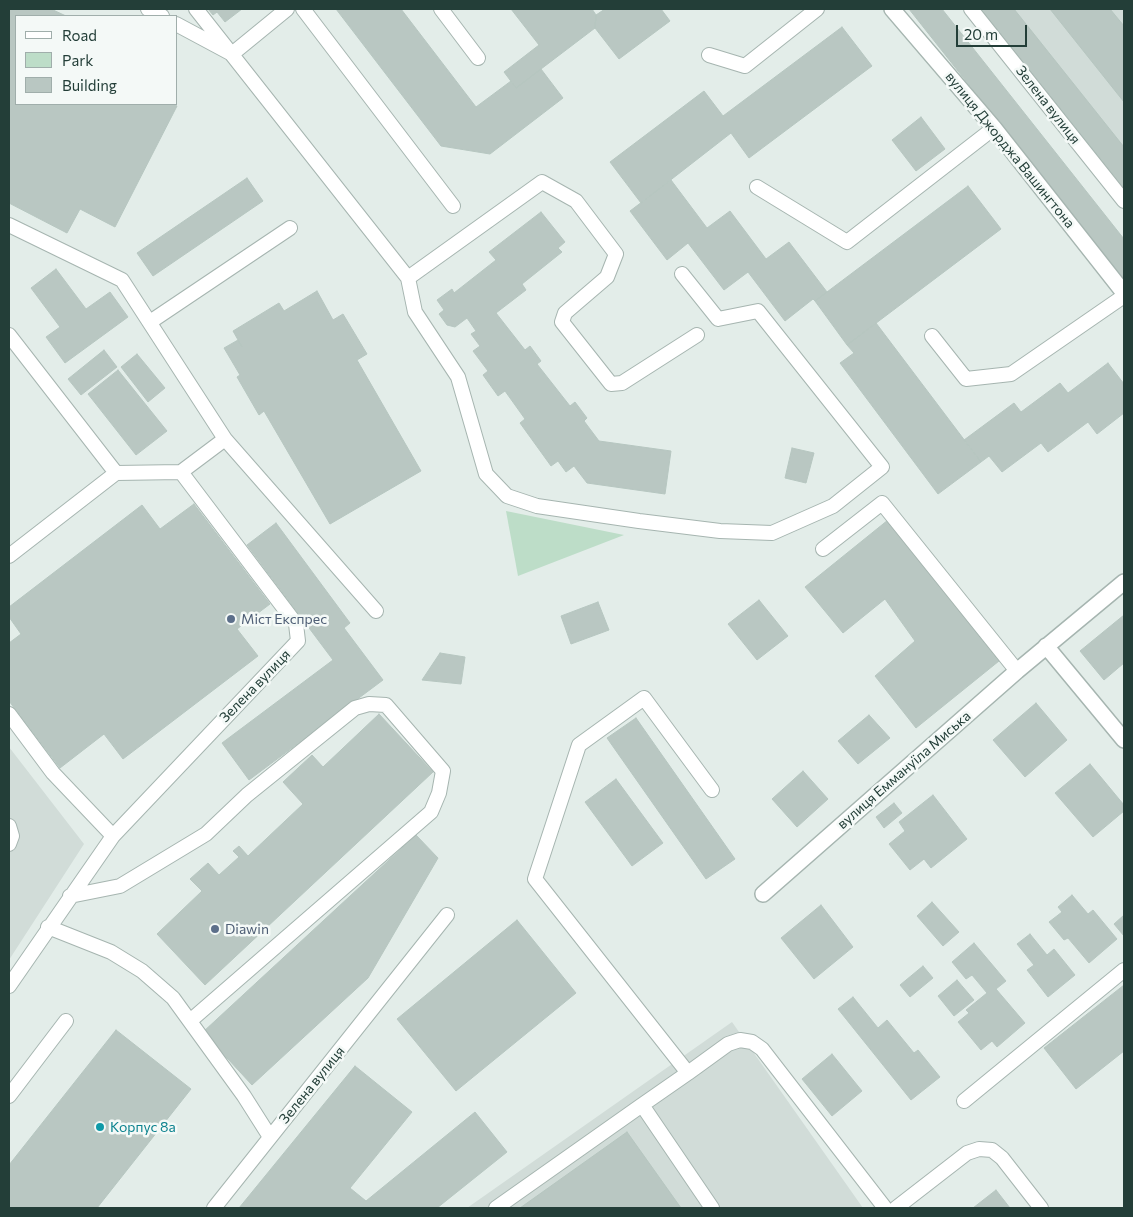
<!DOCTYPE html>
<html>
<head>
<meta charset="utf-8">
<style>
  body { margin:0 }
  #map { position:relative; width:1133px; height:1217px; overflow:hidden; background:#e3ede9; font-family:Commissioner,sans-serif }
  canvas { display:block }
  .frame { position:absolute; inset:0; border:10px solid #233e38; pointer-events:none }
  .legend { position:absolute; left:15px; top:15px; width:162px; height:90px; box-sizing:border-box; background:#f4f9f7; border:1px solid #a0aeab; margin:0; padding:6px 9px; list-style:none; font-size:15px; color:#233e38 }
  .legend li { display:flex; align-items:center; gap:10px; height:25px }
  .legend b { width:25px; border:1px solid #a0aeab }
  .scale { position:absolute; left:956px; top:25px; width:71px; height:22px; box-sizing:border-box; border:2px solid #233e38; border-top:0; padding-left:6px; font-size:15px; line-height:18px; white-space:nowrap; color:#233e38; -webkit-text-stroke:4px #f4f9f7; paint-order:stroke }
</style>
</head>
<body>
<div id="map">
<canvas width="1133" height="1217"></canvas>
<div class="frame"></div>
<ul class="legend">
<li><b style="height:6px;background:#fff"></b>Road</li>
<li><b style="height:14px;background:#bdddc8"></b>Park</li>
<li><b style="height:14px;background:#b9c7c2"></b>Building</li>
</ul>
<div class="scale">20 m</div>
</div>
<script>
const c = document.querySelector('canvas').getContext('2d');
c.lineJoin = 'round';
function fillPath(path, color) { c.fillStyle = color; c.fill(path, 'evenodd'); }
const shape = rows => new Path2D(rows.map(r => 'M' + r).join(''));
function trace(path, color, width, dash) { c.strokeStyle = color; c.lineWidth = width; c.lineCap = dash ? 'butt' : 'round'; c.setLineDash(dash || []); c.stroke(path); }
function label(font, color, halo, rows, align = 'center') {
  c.font = font + ' Commissioner,sans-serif'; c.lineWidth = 5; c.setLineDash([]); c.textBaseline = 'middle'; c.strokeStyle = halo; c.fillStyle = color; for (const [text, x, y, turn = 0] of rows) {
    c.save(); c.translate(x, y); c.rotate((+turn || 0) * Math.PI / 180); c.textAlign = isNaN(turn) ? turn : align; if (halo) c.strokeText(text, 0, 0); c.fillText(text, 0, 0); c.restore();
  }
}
fillPath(shape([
  [981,9,1124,9,1124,188],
  [9,747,84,844,9,960],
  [732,1022,863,1208,467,1208]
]), '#d1dcd8');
fillPath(shape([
  [506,511,624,535,518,576]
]), '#bdddc8');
const building = shape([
  [9,9,51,9,66,16,16,16,16,104,173,104,177,106,115,227,80,209,67,233,9,203,9,9],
  [208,9,242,9,225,22,217,12,213,15,208,9],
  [336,9,401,9,476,107,511,81,516,88,541,69,563,98,490,154,441,146,336,9],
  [511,9,592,9,596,15,595,28,516,88,504,72,539,45,511,9],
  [605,9,661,9,670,21,619,59,595,28,596,15,605,9],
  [909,9,942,9,1124,239,1124,281,909,9],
  [981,9,1014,9,1124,147,1124,188,981,9],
  [1050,9,1110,9,1124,26,1124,102,1050,9],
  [842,27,872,66,749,158,731,133,641,203,610,162,704,91,723,116,842,27],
  [921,117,945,149,916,171,892,140,921,117],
  [247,178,263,201,153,276,137,253,247,178],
  [671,180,707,228,730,211,766,259,789,242,827,292,815,301,813,299,785,321,748,272,724,290,688,243,667,260,630,211,671,180],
  [968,186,1001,229,847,345,815,301,968,186],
  [541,212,565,242,558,248,562,252,522,284,526,290,496,313,525,350,530,346,541,361,537,364,570,406,575,402,587,418,584,421,599,441,671,451,665,494,587,483,574,466,566,472,558,461,551,466,520,423,525,419,505,391,498,396,483,375,488,371,473,351,480,346,471,334,476,331,467,318,455,327,447,325,439,314,444,310,437,300,452,289,454,293,496,260,489,252,541,212],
  [56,269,86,309,110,292,128,317,65,363,46,337,60,327,31,288,56,269],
  [317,291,333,320,343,314,367,354,357,360,421,471,330,524,264,411,259,415,237,377,240,375,224,348,238,340,242,347,233,331,279,303,284,311,317,291],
  [876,323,981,462,938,494,840,363,854,353,847,345,876,323],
  [104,350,117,367,81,395,68,379,104,350],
  [137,354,165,388,148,402,121,367,137,354],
  [1108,363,1124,384,1124,413,1097,434,1088,422,1048,452,1041,443,1002,472,989,456,981,462,964,440,1014,403,1021,412,1060,383,1068,393,1108,363],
  [118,370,167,431,136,455,88,394,118,370],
  [792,448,814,453,806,483,785,478,792,448],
  [194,504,270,604,237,629,258,656,123,759,104,734,60,768,9,701,9,643,21,634,9,617,9,607,142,505,160,529,194,504],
  [888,520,999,661,916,728,875,676,915,641,885,599,843,633,805,587,888,520],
  [276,523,350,623,344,628,383,680,249,780,222,743,333,660,247,545,276,523],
  [759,600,788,636,757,660,728,624,759,600],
  [598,602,609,630,571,644,561,616,598,602],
  [1124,615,1124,663,1104,680,1080,651,1124,615],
  [440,653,465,657,461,684,422,680,440,653],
  [1036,703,1067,740,1025,777,993,740,1036,703],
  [379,714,433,772,205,985,157,934,202,891,190,879,208,863,219,875,239,857,233,851,239,846,248,856,303,804,283,782,312,755,323,767,379,714],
  [869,715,890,738,858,764,838,741,869,715],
  [636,718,735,859,706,879,607,738,636,718],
  [1090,764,1124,805,1124,811,1093,837,1055,793,1090,764],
  [803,771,828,799,797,827,772,799,803,771],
  [616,779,663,843,632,866,585,802,616,779],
  [933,795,967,839,931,868,924,859,910,870,889,844,905,831,899,822,933,795],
  [894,803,902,813,884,828,876,817,894,803],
  [416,835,438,858,368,978,252,1085,203,1032,416,835],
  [1072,895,1088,914,1093,910,1117,939,1089,963,1068,938,1064,940,1049,922,1062,912,1058,907,1072,895],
  [932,902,959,932,943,946,917,916,932,902],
  [821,905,853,947,814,979,781,938,821,905],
  [1124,915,1124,936,1114,924,1124,915],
  [517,920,576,993,456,1091,397,1019,517,920],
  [1030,934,1047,955,1054,949,1075,975,1048,997,1027,970,1034,965,1017,944,1030,934],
  [974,943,1006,981,996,989,1025,1023,997,1047,992,1041,981,1050,958,1022,969,1013,966,1010,987,993,972,975,966,979,952,962,974,943],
  [923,966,933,978,910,997,900,985,923,966],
  [957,980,974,1000,954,1016,938,996,957,980],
  [1124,985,1124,1051,1076,1089,1044,1048,1124,985],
  [853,997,878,1028,887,1020,914,1053,918,1050,940,1077,911,1100,838,1009,853,997],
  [116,1030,191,1089,97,1208,9,1208,9,1165,116,1030],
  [832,1054,862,1091,832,1116,802,1079,832,1054],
  [355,1066,412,1112,350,1188,366,1201,475,1112,507,1152,437,1208,239,1208,355,1066],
  [627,1132,681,1208,520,1208,627,1132],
  [996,1190,1010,1208,973,1208,996,1190]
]);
fillPath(building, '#b9c7c2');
trace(building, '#b6c6c0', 1);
const service = shape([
  [148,9,162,16],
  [196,9,408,278,415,312,458,377,486,474,507,496,537,506,639,521,720,531,772,533,833,506,882,467,758,311,718,319,682,274],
  [303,9,453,206],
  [441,9,478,58],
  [971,9,1124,201],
  [176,24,232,54,287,9],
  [709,55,745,66,817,9],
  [757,187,847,242,994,128],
  [9,225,122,280,225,439,376,611],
  [408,278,542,182,576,201,616,254,607,277,565,313,562,322,611,384,622,383,697,335],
  [150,322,290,228],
  [9,335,116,473,181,472,296,624,298,641,113,836,9,986],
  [932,336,966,379,1011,374,1124,296],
  [181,472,225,439],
  [823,549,882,503,1017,671],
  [9,556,116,473],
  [9,714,53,773,113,836],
  [9,826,12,836,9,844],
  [70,896,120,886,206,834,247,795,355,708,369,704,386,705,443,771,439,793,431,812,190,1021],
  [48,927,111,952,142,971,173,998,244,1096,270,1137],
  [688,1073,728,1044,740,1040,752,1042,762,1049,885,1208],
  [9,1096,66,1021],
  [964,1101,1124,970],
  [214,1208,447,915],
  [496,1208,642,1105],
  [712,1208,642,1105,688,1073,535,879,579,745,644,698,712,790],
  [896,1208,967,1153,979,1149,992,1150,1002,1158,1041,1208]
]);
const minor = shape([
  [892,9,994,128,1124,293],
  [1046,646,1124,740],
  [763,894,1017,671,1124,582]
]);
trace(service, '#a6b5b0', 16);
trace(minor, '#a6b5b0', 18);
trace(service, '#fff', 14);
trace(minor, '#fff', 15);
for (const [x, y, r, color] of [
  [231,619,5,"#5c6f8a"],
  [215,929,5,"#5c6f8a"],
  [100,1127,5,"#0f9aa8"]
]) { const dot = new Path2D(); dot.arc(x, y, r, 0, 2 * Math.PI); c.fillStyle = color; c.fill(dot); trace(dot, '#f4f9f7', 2); }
label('14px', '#233e38', '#f4f9f7', [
  ["Зелена вулиця",1048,105,52],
  ["вулиця Джорджа Вашингтона",1010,150,51],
  ["Зелена вулиця",255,686,-46],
  ["вулиця Еммануїла Миська",904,770,-41],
  ["Зелена вулиця",312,1085,-51]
]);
label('14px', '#4e5e75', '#f4f9f7', [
  ["Міст Експрес",241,619],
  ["Diawin",225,929]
], 'left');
label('14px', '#0d838f', '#f4f9f7', [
  ["Корпус 8а",110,1127]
], 'left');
</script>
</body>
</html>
